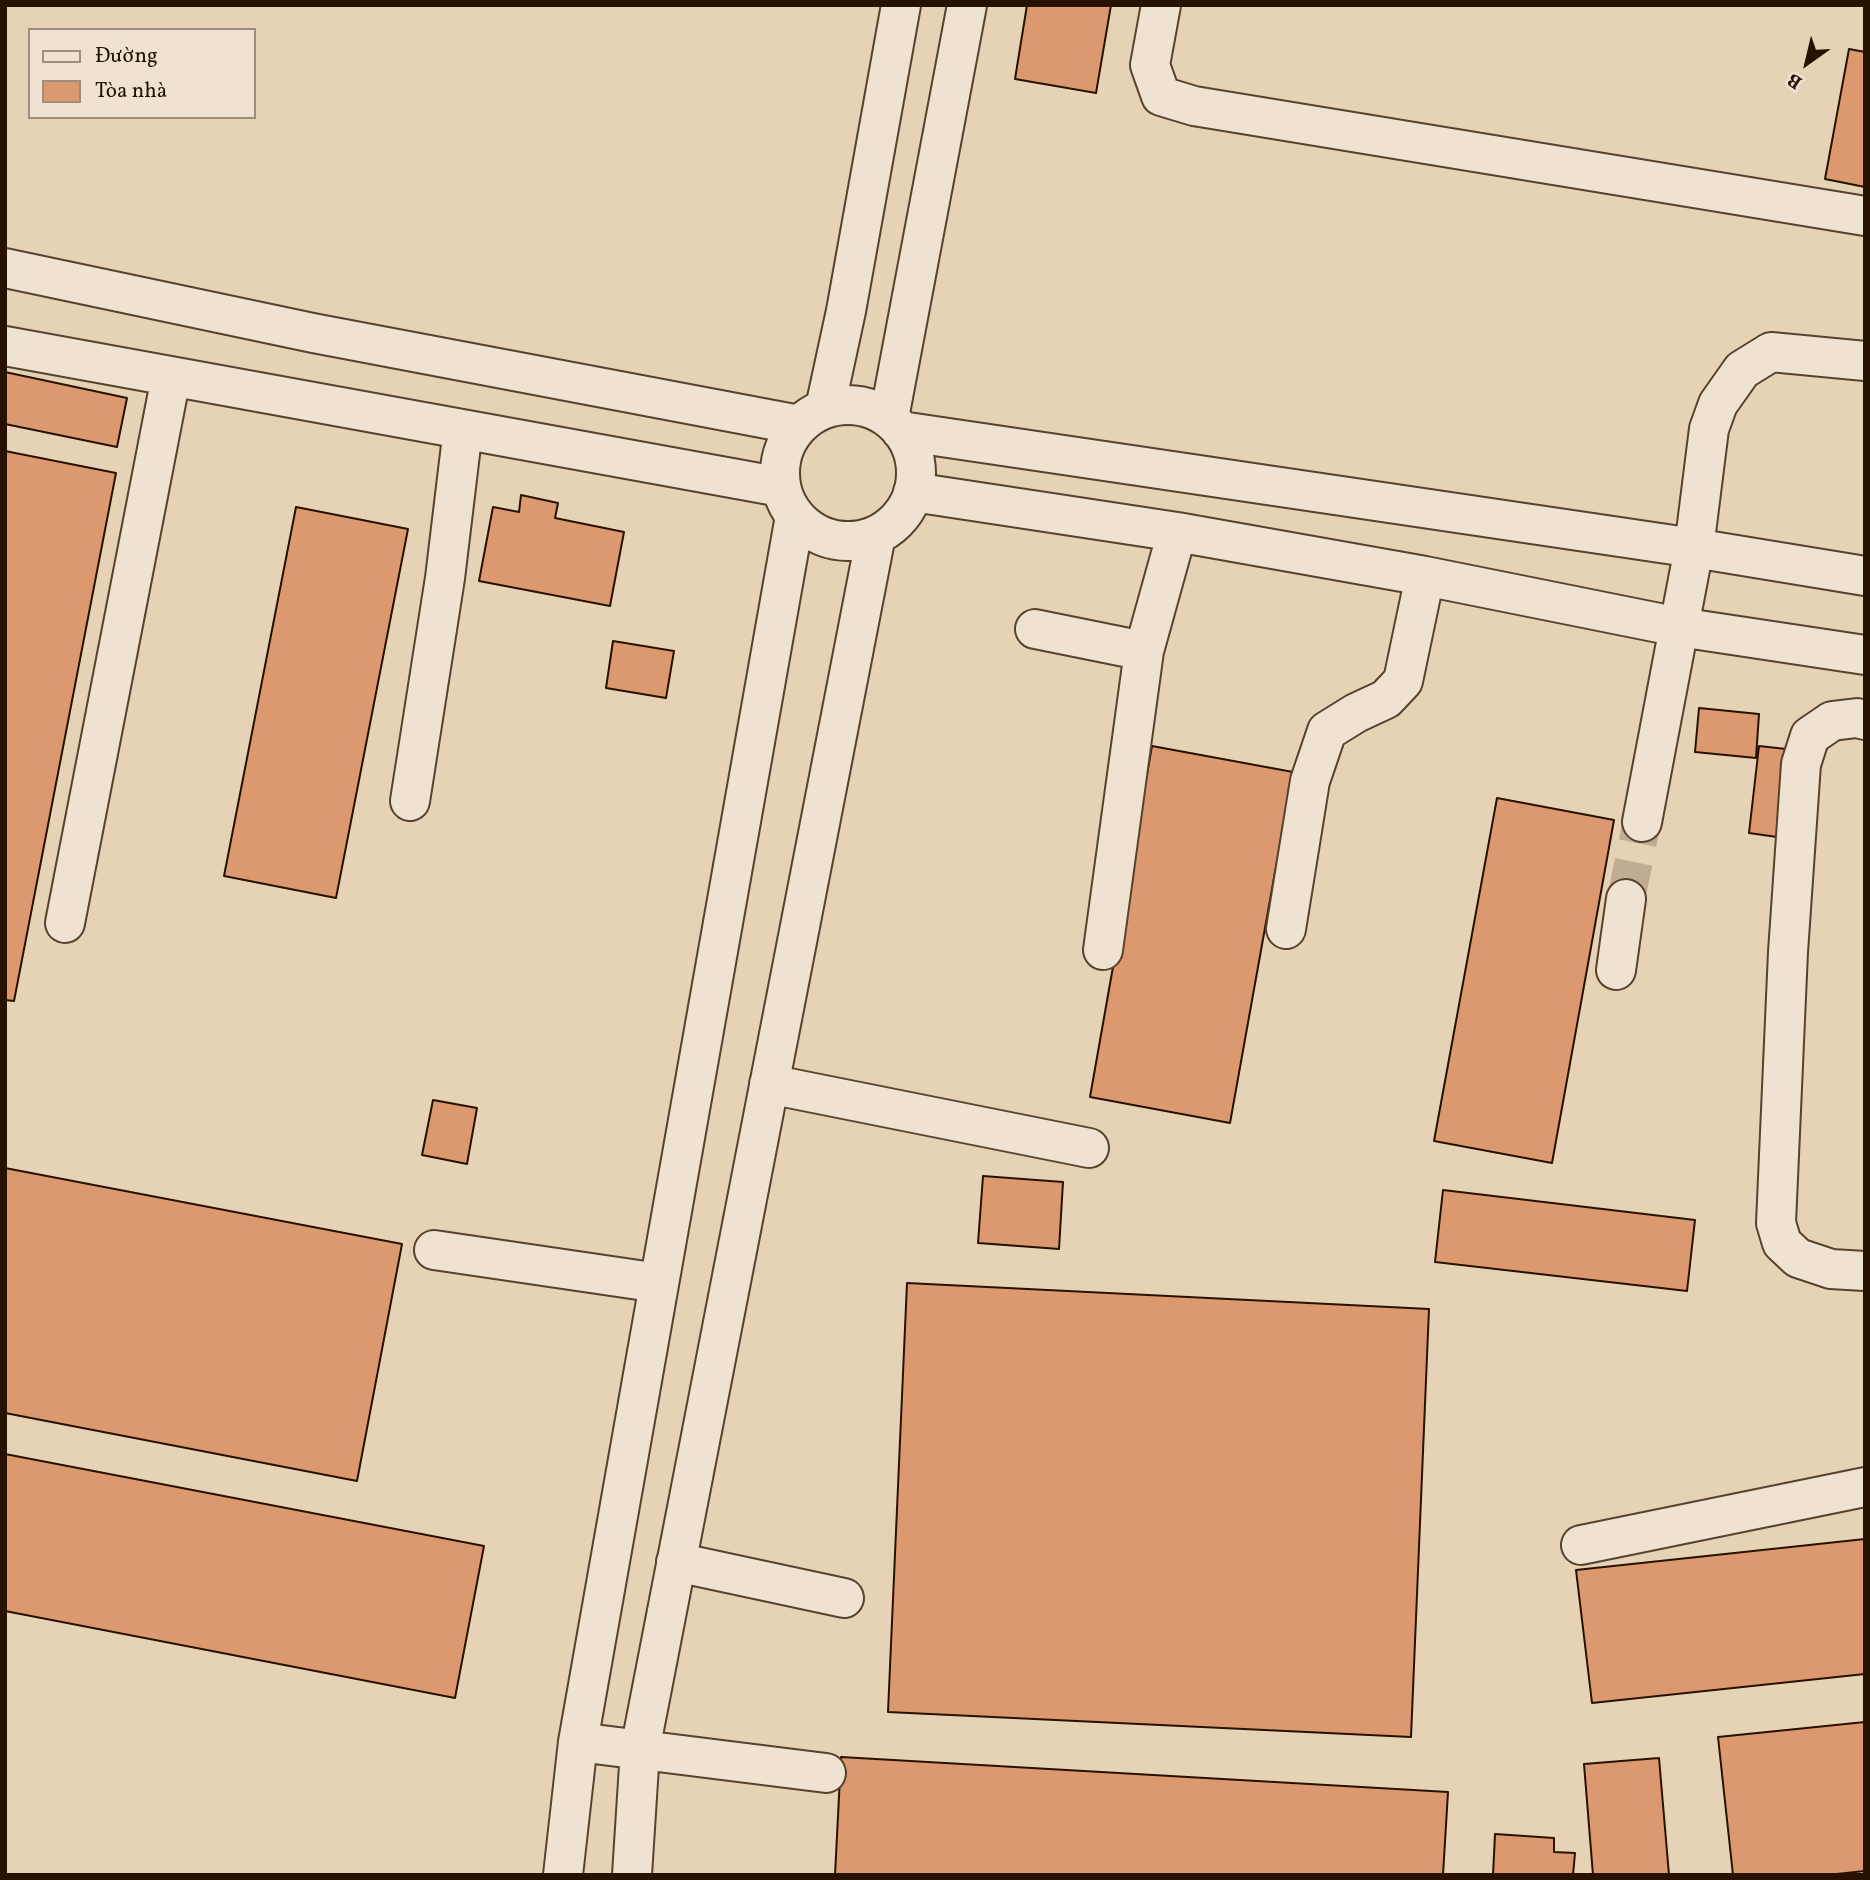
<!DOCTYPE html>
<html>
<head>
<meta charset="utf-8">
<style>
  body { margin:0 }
  #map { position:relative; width:1870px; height:1880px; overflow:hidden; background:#e6d3b6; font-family:Vollkorn,serif }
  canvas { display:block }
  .frame { position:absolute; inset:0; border:7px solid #271100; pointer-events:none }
  .legend { position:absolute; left:28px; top:28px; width:228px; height:91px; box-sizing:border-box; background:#efe2d0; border:2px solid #9f8e7d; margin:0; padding:9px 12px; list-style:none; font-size:21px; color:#271100 }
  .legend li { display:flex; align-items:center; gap:14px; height:35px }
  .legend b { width:35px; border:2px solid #9f8e7d }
  .north { position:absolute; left:1772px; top:28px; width:70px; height:70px; -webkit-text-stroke:5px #efe2d0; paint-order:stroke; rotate:214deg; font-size:19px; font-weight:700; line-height:28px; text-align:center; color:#271100 }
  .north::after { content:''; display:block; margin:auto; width:24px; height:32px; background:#271100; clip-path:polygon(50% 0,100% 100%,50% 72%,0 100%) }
</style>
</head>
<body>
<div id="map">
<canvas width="1870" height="1880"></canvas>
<div class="frame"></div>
<ul class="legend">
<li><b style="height:9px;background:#efe2d0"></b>Đường</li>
<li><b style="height:19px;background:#dc9970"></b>Tòa nhà</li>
</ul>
<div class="north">B</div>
</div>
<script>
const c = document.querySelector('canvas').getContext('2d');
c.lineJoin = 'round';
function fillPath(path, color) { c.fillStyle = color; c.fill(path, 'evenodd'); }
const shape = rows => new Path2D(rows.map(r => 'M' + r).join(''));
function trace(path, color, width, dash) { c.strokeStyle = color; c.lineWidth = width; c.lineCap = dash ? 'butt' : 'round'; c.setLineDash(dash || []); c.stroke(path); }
const building = shape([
  [1027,5,1111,5,1096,93,1015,79,1027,5],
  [1849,49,1865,52,1865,187,1825,179,1849,49],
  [5,372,127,398,117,447,5,424,5,372],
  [5,451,116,473,14,1001,5,1000,5,451],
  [521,495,558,503,555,518,624,532,610,606,479,581,493,507,519,512,521,495],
  [296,507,408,529,336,898,224,876,296,507],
  [613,641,674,651,666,698,606,688,613,641],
  [1699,708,1759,714,1756,758,1695,752,1699,708],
  [1152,746,1293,772,1230,1123,1090,1097,1152,746],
  [1759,746,1795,750,1784,838,1749,833,1759,746],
  [1497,798,1614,820,1552,1163,1434,1141,1497,798],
  [433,1100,477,1108,467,1164,422,1155,433,1100],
  [5,1168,402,1244,357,1481,5,1413,5,1168],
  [983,1176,1063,1182,1059,1249,978,1243,983,1176],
  [1443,1190,1695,1220,1687,1291,1435,1262,1443,1190],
  [907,1283,1429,1309,1411,1737,888,1712,907,1283],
  [5,1454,484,1546,455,1698,5,1611,5,1454],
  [1865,1539,1865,1674,1592,1703,1576,1570,1865,1539],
  [1865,1722,1865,1871,1827,1875,1733,1875,1718,1737,1865,1722],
  [841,1757,1448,1792,1443,1875,835,1875,841,1757],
  [1659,1758,1669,1875,1593,1875,1584,1764,1659,1758],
  [1495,1834,1554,1838,1554,1852,1575,1853,1573,1875,1493,1875,1495,1834]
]);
fillPath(building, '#dc9970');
trace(building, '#271100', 2);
trace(shape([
  [1626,899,1642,822]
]), '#c0ac92', 38, [38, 19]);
const minor = shape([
  [1161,5,1150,65,1161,96,1194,106,1865,216],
  [5,268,313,333,799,425],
  [5,346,781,487],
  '780 473a68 68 0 1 1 136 0a68 68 0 1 1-136 0Z',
  [825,408,846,311,901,5],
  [889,418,967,5],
  [901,431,1694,548,1865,576],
  [913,492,1177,532,1425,576,1679,627,1865,655],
  [1035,629,1144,651],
  [1865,720,1857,718,1832,721,1810,736,1801,764,1788,952,1776,1223,1782,1243,1798,1258,1831,1269,1865,1271],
  [410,801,445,578,463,429],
  [1642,822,1694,548,1709,429,1718,404,1742,370,1771,352,1865,361],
  [65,923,171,377],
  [1286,929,1310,781,1327,731,1356,713,1386,699,1403,681,1425,576],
  [1103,950,1144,651,1177,532],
  [1616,970,1626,899],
  [769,1084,1089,1148],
  [434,1250,659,1283],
  [1581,1545,1865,1487],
  [676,1562,844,1598],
  [578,1742,826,1773],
  [563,1875,578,1742,795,516],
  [632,1875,640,1750,876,535]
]);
trace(minor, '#57422e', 42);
trace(minor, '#efe2d0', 38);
</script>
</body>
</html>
